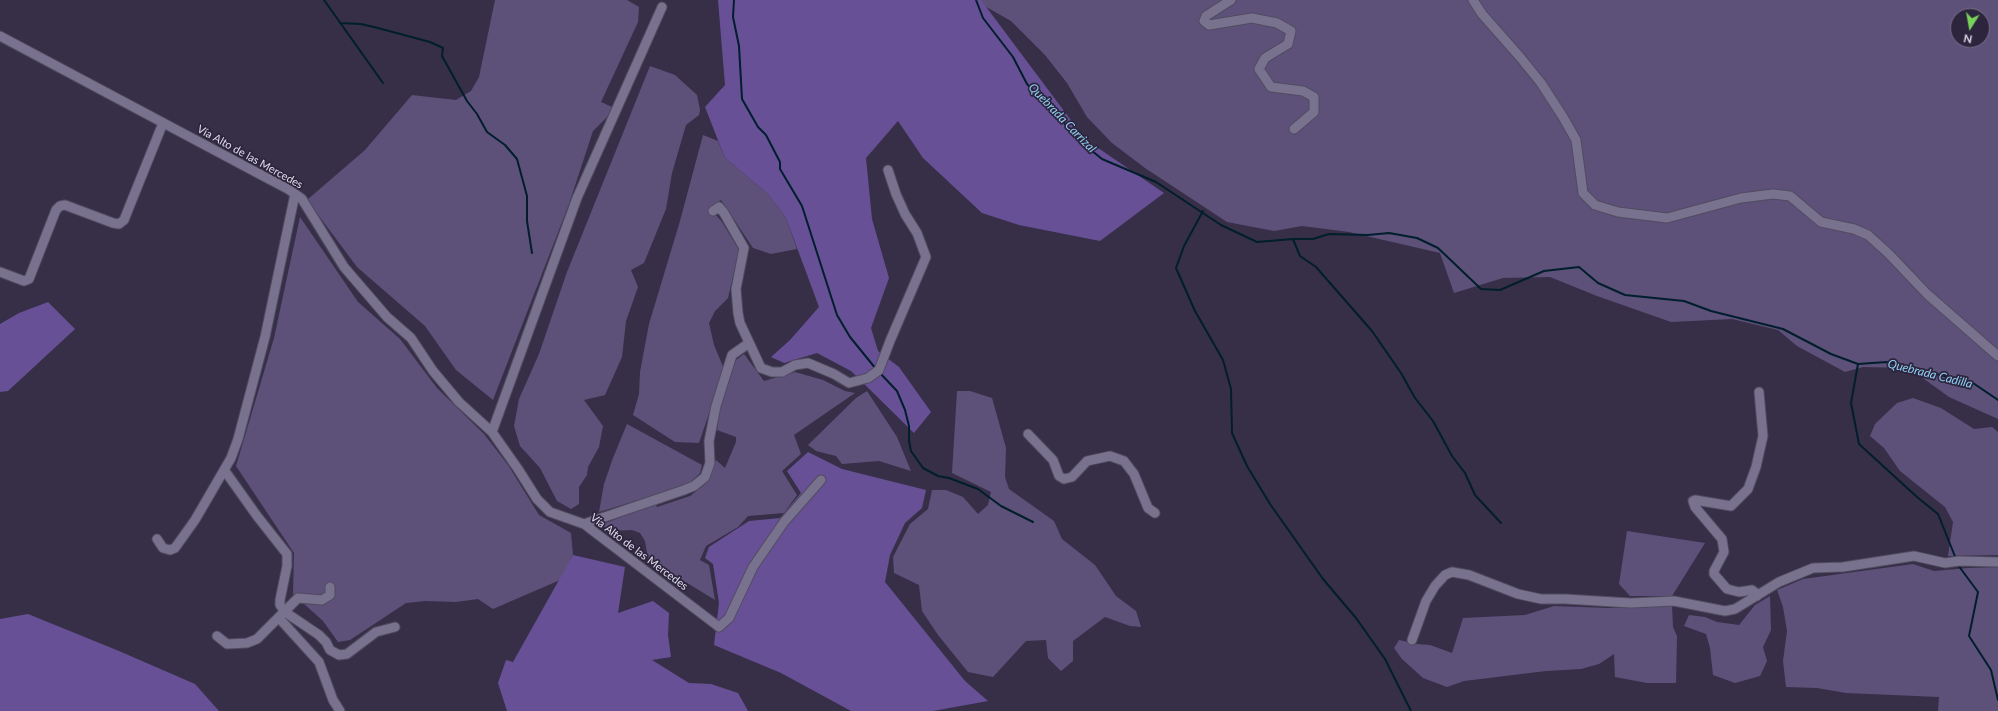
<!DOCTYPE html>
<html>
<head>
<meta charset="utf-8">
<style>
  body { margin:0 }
  #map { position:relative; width:1998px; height:711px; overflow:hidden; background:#372f48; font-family:Lato,sans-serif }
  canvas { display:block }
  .north { position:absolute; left:1950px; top:8px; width:40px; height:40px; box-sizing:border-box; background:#2d253d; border:1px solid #756f84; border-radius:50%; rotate:191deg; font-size:11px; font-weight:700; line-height:16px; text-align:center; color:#e2deee }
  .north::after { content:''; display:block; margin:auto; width:14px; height:18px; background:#78d158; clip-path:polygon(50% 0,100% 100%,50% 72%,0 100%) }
</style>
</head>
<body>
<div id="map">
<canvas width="1998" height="711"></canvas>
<div class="north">N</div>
</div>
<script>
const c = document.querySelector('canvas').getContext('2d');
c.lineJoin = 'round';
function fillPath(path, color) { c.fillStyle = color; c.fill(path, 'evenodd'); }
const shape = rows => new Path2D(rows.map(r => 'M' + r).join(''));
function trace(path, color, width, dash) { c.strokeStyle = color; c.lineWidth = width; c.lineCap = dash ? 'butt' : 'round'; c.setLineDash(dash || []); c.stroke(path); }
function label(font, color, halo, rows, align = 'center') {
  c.font = font + ' Lato,sans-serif'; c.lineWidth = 3.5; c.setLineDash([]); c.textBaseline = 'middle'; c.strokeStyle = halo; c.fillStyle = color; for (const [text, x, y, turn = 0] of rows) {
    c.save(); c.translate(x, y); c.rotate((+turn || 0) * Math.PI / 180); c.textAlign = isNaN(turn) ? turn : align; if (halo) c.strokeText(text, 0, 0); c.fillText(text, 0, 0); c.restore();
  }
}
fillPath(shape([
  [495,0,627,0,639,7,638,22,601,102,612,107,608,116,593,131,569,204,493,400,456,370,425,326,357,267,307,200,365,150,412,95,456,100,471,91,479,77],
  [974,0,1998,0,1998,419,1949,397,1909,368,1863,367,1845,372,1797,346,1778,330,1732,319,1671,322,1597,296,1550,277,1503,278,1454,293,1440,253,1349,232,1302,226,1274,231,1227,222,1145,168,1112,143,1087,117,1067,83,1045,55,1011,21],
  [1958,16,1982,16,1982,40,1958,40],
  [650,66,675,75,697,95,700,110,699,115,686,125,672,173,666,209,644,263,631,270,638,287,626,321,622,357,605,395,584,400,603,426,599,447,588,467,587,475,579,487,579,504,571,509,557,501,540,468,520,446,514,426,519,399,539,354,567,272],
  [703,135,718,141,725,158,768,194,786,218,797,249,771,254,753,248,721,200,710,208,722,222,739,250,728,298,715,311,709,323,714,345,724,369,699,443,675,442,633,415,639,394,640,372,649,324,680,221],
  [300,217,358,302,400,339,437,388,484,434,508,465,539,515,571,533,573,555,560,580,493,609,478,599,456,602,425,601,406,603,350,640,338,642,323,621,293,594,294,553,236,466,274,338],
  [744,354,764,381,795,372,823,380,845,391,855,393,794,435,801,454,782,471,797,495,784,513,748,516,738,527,706,546,700,560,709,565,715,600,648,559,645,541,640,533,632,530,610,531,601,525,655,503,657,507,690,496,705,484,716,460,725,468,736,442,736,437,717,430,720,407,736,360],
  [867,391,897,437,911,471,879,461,842,464,836,456,816,451,808,445,856,398],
  [957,391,970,391,992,398,1006,448,1005,477,1009,489,1054,521,1062,539,1095,565,1116,596,1136,611,1141,627,1130,626,1105,617,1073,641,1073,661,1061,671,1048,658,1046,640,1026,641,993,677,968,672,938,635,922,611,919,585,894,573,893,557,910,524,928,509,932,490,946,490,963,497,978,514,988,505,991,492,952,473],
  [1913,398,1941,408,1974,429,1992,427,1998,432,1998,555,1948,556,1953,522,1945,507,1900,471,1884,448,1870,436,1875,424,1897,403],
  [627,424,702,465,700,473,688,485,599,512,604,484,613,458],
  [1627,531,1705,543,1672,596,1630,596,1619,584],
  [1913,564,1934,571,1968,568,1998,567,1998,711,1938,711,1939,697,1846,693,1817,688,1786,687,1783,661,1787,631,1783,607,1777,590,1803,579],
  [1770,596,1771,630,1763,647,1767,661,1760,676,1735,683,1713,675,1710,648,1706,634,1684,626,1689,615,1705,617,1717,622,1739,625,1755,605],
  [1554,606,1608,608,1672,606,1673,627,1677,636,1676,683,1647,683,1615,677,1614,654,1599,664,1581,669,1546,671,1464,681,1447,687,1423,678,1402,659,1394,648,1399,640,1417,644,1430,645,1452,653,1463,618,1525,615]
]), '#5d5179');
fillPath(shape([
  [718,0,981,0,1085,139,1164,193,1100,241,1019,225,982,213,923,158,898,121,866,158,872,219,889,278,871,328,878,351,899,367,931,412,914,433,851,371,817,353,784,363,771,357,790,340,819,307,786,218,768,194,725,158,705,107,725,85],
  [48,302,75,329,8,391,0,392,0,324,19,313],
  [808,452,842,469,926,490,922,508,905,523,890,555,885,582,965,681,988,701,933,711,851,711,781,673,714,645,719,603,713,564,705,558,709,547,749,521,780,518,801,493,787,471],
  [573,555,625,567,618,613,653,601,669,613,668,635,671,657,652,660,689,683,711,684,738,693,748,711,507,711,498,683,506,660,513,662],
  [28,614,119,651,195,684,219,711,0,711,0,619]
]), '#675095');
trace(shape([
  [324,0,383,83],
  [734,0,733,17,739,46,742,99,758,127,766,135,780,162,780,169,802,206,837,315,850,337,876,369],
  [976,0,983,18,1013,57,1027,84,1086,146,1102,159,1156,182,1221,225,1257,242,1293,239,1313,239,1329,234,1368,235,1389,233,1417,238,1438,248,1481,289,1500,290,1544,271,1579,267,1598,283,1625,295,1684,301,1711,311,1783,329,1831,354,1858,364,1887,362,1973,383,1998,400],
  [340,23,361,24,378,28,430,42,443,48,442,56,467,101,477,114,487,132,505,145,517,159,527,196,527,221,532,253],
  [1203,211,1184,246,1176,268,1195,311,1223,360,1231,389,1232,433,1247,466,1270,504,1323,579,1356,618,1385,659,1411,711],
  [1293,239,1300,256,1316,267,1372,331,1401,373,1415,398,1433,421,1452,456,1465,473,1475,495,1501,523],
  [1858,364,1851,403,1859,444,1917,497,1938,514,1956,559],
  [879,372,897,391,905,410,909,426,909,441,911,451,923,468,938,476,949,478,978,489,1001,506,1033,522],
  [1958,565,1978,592,1969,636,1991,670,1998,700]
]), '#011e2c', 2);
const minor = shape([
  [1231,0,1206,16,1204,21,1209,25,1252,18,1277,23,1291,31,1288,44,1265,58,1259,69,1271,87,1303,91,1314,97,1314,112,1294,129],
  [1473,0,1482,14,1520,57,1541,83,1563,117,1576,140,1583,193,1595,205,1618,212,1667,218,1741,198,1773,194,1790,196,1821,222,1854,229,1868,235,1889,254,1927,294,1998,356],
  [0,36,265,177,288,189,302,199,344,267,387,317,411,338,433,371,459,402,492,432,518,469,537,499,550,512,584,524,719,627,729,618,753,567,784,522,821,480],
  [713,211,719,207,724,213,744,248,736,289,738,313,740,323,761,368,772,372,782,372,795,365,808,363,834,374,849,383,868,378,879,370,890,341,926,257,917,233,905,214,896,194,888,170],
  [0,272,24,281,29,279,56,210,60,206,65,205,113,223,119,224,124,220,163,123],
  [492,432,577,198,662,7],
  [1028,434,1053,460,1059,476,1064,479,1072,477,1087,461,1110,456,1124,461,1134,474,1148,508,1155,513],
  [225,471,257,516,287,554,287,566,280,600,280,605,285,612,319,635,326,642,330,650,339,655,347,654,376,632,395,627],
  [584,524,684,490,694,486,705,477,710,463,709,441,716,406,732,355,749,343],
  [157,539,163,548,170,550,175,548,195,520,231,458,238,439,265,337,295,194],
  [1757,596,1756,593,1752,590,1739,592,1727,589,1714,574,1714,571,1724,552,1722,539,1695,507,1693,501,1695,500,1731,506,1748,489,1756,467,1763,436,1759,392],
  [279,618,319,662,333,700,340,711],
  [217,636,227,644,247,643,257,639,298,598,322,600,330,595,330,587],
  [1412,640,1426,601,1435,586,1445,575,1452,572,1469,575,1518,594,1541,599,1565,599,1631,603,1674,601,1725,611,1735,609,1779,582,1813,568,1843,567,1914,556,1945,563,1959,561,1998,562]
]);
trace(minor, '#514b60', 11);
trace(minor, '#79728e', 9);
label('11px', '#e2deee', '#2d253d', [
  ["Vía Alto de las Mercedes",250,157,29],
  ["Vía Alto de las Mercedes",639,552,37]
]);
label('italic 12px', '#8dcff3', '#2d253d', [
  ["Quebrada Carrizal",1062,118,46],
  ["Quebrada Cadilla",1930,374,14]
]);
</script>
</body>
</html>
